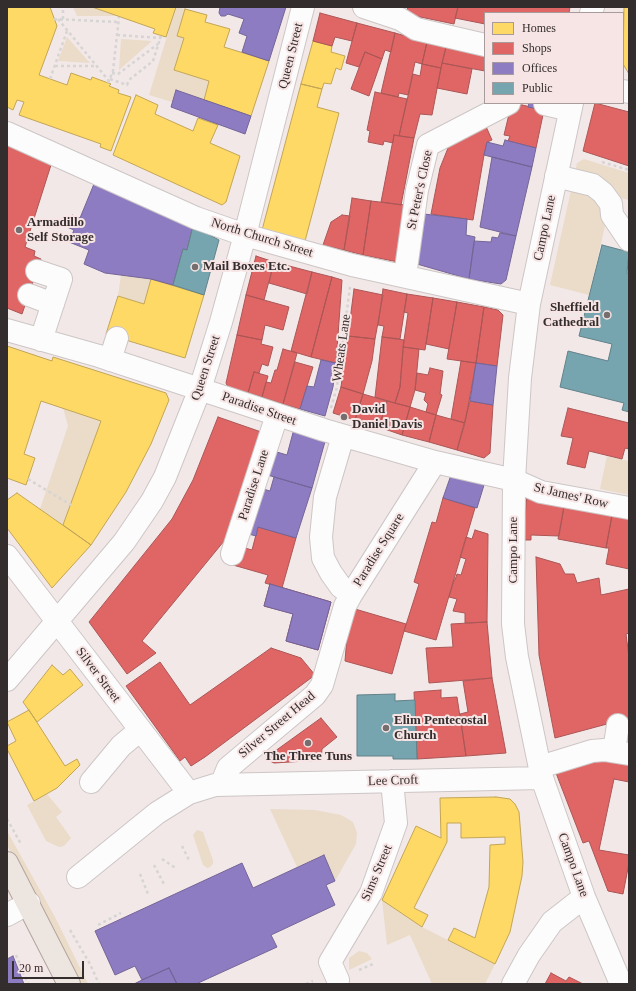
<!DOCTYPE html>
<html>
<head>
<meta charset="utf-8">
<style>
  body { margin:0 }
  #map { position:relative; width:636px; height:991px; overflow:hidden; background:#f2e8e8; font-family:"Times New Roman",serif }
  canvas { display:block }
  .frame { position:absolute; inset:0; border:8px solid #342d2d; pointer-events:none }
  .legend { position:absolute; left:484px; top:12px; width:140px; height:92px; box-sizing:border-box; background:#f6e5e4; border:1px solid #a89b9b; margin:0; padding:5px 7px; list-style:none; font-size:12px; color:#342d2d }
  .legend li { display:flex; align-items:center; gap:8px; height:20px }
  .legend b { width:20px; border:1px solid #a89b9b }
  .scale { position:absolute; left:12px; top:961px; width:72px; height:18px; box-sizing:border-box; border:2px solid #342d2d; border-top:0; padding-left:5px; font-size:12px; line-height:14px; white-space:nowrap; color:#342d2d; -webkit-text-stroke:3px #f6e5e4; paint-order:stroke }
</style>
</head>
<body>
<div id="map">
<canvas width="636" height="991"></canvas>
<div class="frame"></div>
<ul class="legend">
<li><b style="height:11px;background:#ffd966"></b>Homes</li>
<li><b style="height:11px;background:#e06666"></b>Shops</li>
<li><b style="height:11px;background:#8e7cc3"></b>Offices</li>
<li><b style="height:11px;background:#76a5af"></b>Public</li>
</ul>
<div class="scale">20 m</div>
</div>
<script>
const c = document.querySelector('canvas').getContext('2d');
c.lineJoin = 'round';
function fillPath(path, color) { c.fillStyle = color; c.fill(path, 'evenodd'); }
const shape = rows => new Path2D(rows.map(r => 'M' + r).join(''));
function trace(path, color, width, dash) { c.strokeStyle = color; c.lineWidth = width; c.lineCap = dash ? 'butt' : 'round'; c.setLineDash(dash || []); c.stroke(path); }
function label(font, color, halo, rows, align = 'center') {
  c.font = font + ' "Times New Roman",serif'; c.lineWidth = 4; c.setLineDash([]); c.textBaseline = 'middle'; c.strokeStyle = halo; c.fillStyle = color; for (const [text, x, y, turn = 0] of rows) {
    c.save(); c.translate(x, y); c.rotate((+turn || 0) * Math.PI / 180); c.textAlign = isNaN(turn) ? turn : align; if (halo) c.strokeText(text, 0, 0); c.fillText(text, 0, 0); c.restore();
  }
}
fillPath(shape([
  [73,7,92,7,116,16,77,16],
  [176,7,185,9,177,35,184,38,174,70,209,81,204,100,177,90,172,102,149,95],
  [67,37,90,63,58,61],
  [121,39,152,41,119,70],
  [584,159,629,173,629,200,612,196,589,295,550,285,577,163],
  [121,275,151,279,144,304,118,296],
  [63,408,101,421,63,525,40,509,68,426],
  [607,456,629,461,629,495,600,489],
  [47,794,62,812,56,817,71,838,64,846,59,847,46,841,27,805],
  [270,809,315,810,341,815,353,822,357,833,356,844,335,881,323,855,297,867],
  [197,830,203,832,213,860,213,864,210,867,207,868,203,865,193,835],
  [7,831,55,917,88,984,76,984,27,881,7,845],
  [382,900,422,927,495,964,485,984,432,984,410,935,387,945],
  [359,951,367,953,372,959,349,970,349,958]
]), '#eadcc8');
const homes = shape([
  [7,7,50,7,57,26,39,75,67,85,71,73,91,80,92,77,111,84,109,86,119,90,118,93,131,97,111,151,100,147,101,144,19,115,24,102,17,100,13,110,7,107,7,7],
  [92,7,176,7,166,37,153,33,155,29,92,7],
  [624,7,629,7,629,74,623,64,624,7],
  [185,9,207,15,205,22,230,29,224,47,269,61,251,116,204,100,209,81,174,70,184,38,177,36,185,9],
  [313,41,332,46,331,52,345,56,341,70,336,68,331,84,324,83,322,89,301,84,313,41],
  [301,84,322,89,317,107,339,113,305,241,262,230,301,84],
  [136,95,158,105,155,114,193,131,198,118,218,125,210,143,240,156,226,202,222,205,113,155,136,95],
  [151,279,204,295,185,358,106,334,118,296,144,304,151,279],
  [7,346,52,361,53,357,166,393,169,400,151,444,126,492,91,545,63,525,101,421,41,401,24,454,35,458,26,485,7,478,7,346],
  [17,493,91,545,52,588,7,528,7,500,17,493],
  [52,665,63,675,70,669,83,685,37,722,23,702,52,665],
  [29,710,65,766,77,759,80,765,57,788,34,801,7,749,7,746,16,741,7,722,29,710],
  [496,797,510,799,515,804,519,812,523,862,522,876,510,932,495,964,448,940,454,928,475,938,489,887,490,845,505,844,505,837,461,838,461,823,447,823,447,842,414,908,428,915,422,927,382,900,416,826,441,838,440,798,496,797]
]);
fillPath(homes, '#ffd966');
trace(homes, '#c2a555', 1);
const shops = shape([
  [408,7,458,7,454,24,406,14,408,7],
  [458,7,570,7,569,13,485,13,485,24,455,18,458,7],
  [320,13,357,23,352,41,335,37,332,46,313,41,320,13],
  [357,23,395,33,391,52,385,50,382,59,365,52,359,67,346,63,357,23],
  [395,33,427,42,422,64,415,62,408,95,399,93,398,97,381,93,395,33],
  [427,42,446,47,441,68,422,64,427,42],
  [446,47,485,54,485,71,442,63,446,47],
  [365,52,382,59,369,96,351,89,365,52],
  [442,63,472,69,467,94,437,88,442,63],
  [422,64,441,68,432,115,420,114,414,138,399,136,413,74,420,76,422,64],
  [375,92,407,99,399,136,394,135,393,143,384,141,383,145,368,142,370,131,367,130,375,92],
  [595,103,629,112,629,166,583,151,595,103],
  [522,105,544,110,536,148,508,141,510,136,504,135,510,110,522,105],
  [484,122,492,140,487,142,484,155,473,220,431,214,440,168,448,148,456,138,484,122],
  [394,135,414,138,401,205,381,202,394,135],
  [7,145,51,165,25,247,35,251,34,256,41,259,22,314,7,308,7,145],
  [352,198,371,201,363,255,344,250,352,198],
  [371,201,405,205,398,262,363,255,371,201],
  [342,215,350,216,344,250,323,245,331,222,342,215],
  [256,256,274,262,264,300,246,295,256,256],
  [274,262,312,272,307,294,269,283,274,262],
  [312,272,332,277,311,357,291,351,312,272],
  [332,277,342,280,336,363,311,357,332,277],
  [354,289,383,295,375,339,348,336,354,289],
  [383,289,407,294,400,339,382,337,384,326,378,325,383,289],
  [407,294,433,298,425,350,403,347,408,313,404,312,407,294],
  [246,295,289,307,283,330,265,325,262,340,237,335,246,295],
  [433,298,457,302,449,349,426,344,433,298],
  [457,302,484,307,476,363,447,359,457,302],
  [484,307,498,310,503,315,497,366,476,363,484,307],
  [237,335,262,340,261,344,273,347,268,366,262,364,259,373,254,372,248,393,228,387,226,383,237,335],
  [348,336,375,339,372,361,363,394,341,387,348,336],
  [382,337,404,340,400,387,395,403,375,397,382,337],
  [403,347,419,349,415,390,410,407,395,403,400,387,403,347],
  [283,349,297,353,283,404,262,397,266,382,271,383,275,370,277,370,283,349],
  [461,361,476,363,465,423,451,419,461,361],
  [295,362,313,367,300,409,283,404,295,362],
  [430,368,443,371,440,394,442,395,436,415,426,412,428,404,424,400,426,393,415,390,417,373,428,375,430,368],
  [254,372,268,376,262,397,248,393,254,372],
  [341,387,363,394,355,420,333,413,341,387],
  [363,394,387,401,379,427,355,420,363,394],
  [387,401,410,407,402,435,379,427,387,401],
  [470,401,493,405,490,453,484,458,457,450,470,401],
  [410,407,436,415,429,442,402,435,410,407],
  [568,408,629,423,629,449,625,448,622,459,589,451,585,468,567,464,573,438,561,436,568,408],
  [436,415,465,423,457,450,429,442,436,415],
  [218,417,267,434,229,535,142,641,156,653,127,674,89,622,172,519,193,480,218,417],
  [527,495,565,501,559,536,531,535,531,540,523,540,527,495],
  [443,498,475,508,436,640,404,631,419,584,414,582,432,522,436,523,443,498],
  [565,501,613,510,606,548,558,539,565,501],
  [613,510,629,513,629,569,606,564,609,548,606,548,613,510],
  [258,527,296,538,282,588,265,583,268,575,233,565,238,546,252,550,258,527],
  [475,530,488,534,487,622,465,623,465,613,453,611,457,599,449,597,454,580,455,580,457,574,461,575,466,559,460,557,466,537,472,539,475,530],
  [536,557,560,564,565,574,574,574,577,583,599,578,601,595,629,589,629,633,626,634,629,657,629,727,607,724,555,738,539,655,536,557],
  [270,584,304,594,298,615,264,606,270,584],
  [304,594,331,602,318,650,286,641,293,614,298,615,304,594],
  [355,609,406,624,392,674,345,661,347,637,355,609],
  [487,622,492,678,429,683,426,648,453,647,451,624,487,622],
  [271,648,301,658,315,675,205,757,191,766,185,757,180,761,126,686,160,662,190,705,271,648],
  [492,678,506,753,466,756,460,714,468,712,463,681,492,678],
  [441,690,441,698,457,697,466,756,417,759,414,692,441,690],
  [321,718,337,737,322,749,321,760,274,763,268,760,267,757,271,754,321,718],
  [598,758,629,763,629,863,623,894,608,891,589,841,583,843,556,773,598,758],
  [614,779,629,782,629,855,599,850,614,779],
  [551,973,566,981,569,977,583,984,545,984,551,973]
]);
fillPath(shops, '#e06666');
trace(shops, '#ac5555', 1);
const offices = shape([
  [220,7,286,7,269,61,242,52,247,36,239,33,244,19,228,14,225,16,221,16,219,13,220,7],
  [176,90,251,116,245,134,171,107,176,90],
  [529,103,545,103,544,110,528,107,529,103],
  [505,140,536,148,532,167,484,155,487,142,503,146,505,140],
  [492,157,532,167,516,236,480,227,492,157],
  [94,184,193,226,187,250,183,249,173,285,151,279,105,273,84,264,89,250,69,242,74,230,67,227,72,215,80,218,94,184],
  [424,214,467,219,466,235,475,237,469,279,417,264,424,214],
  [500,233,516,236,506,280,501,284,469,279,474,241,491,242,492,237,498,238,500,233],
  [321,360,336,363,333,387,325,416,300,409,307,386,314,387,321,360],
  [476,363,497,366,493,405,470,401,476,363],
  [294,429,326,438,312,488,264,474,270,450,287,455,294,429],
  [451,475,484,485,477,508,443,498,451,475],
  [274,477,312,488,296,538,258,527,256,536,245,533,260,488,270,491,274,477],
  [270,584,331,602,318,650,286,641,293,614,264,606,270,584],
  [324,855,335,881,326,885,335,905,271,935,277,947,196,984,177,984,169,968,142,980,135,966,115,975,95,931,242,863,253,888,324,855],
  [13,956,24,984,7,984,7,959,13,956],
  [169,968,177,984,134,984,142,980,169,968]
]);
fillPath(offices, '#8e7cc3');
trace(offices, '#736496', 1);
const public = shape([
  [193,226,219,240,204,295,173,285,183,249,187,250,193,226],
  [602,245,629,252,627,273,629,274,629,412,622,410,624,403,560,387,568,351,608,361,612,344,579,336,602,245],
  [395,694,395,701,415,700,417,759,393,759,393,756,357,756,357,695,395,694]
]);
fillPath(public, '#76a5af');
trace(public, '#628188', 1);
const minor = shape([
  [364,7,400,19,416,29,485,45],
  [591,13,593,7],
  [623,91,629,92],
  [572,103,529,304,520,378,514,480,513,624,517,657,542,778,584,897,621,984],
  [545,104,570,110],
  [7,133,196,218,245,235,352,265,529,304],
  [556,176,593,185,603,193,611,204,612,215,629,240],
  [37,271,61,279,41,340],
  [405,276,417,190,428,145,509,103],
  [29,295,53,304],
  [7,330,99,356,324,430,435,462,514,480,541,492,629,508],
  [110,360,117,338],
  [343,436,325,497,321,537,323,558,331,573,341,587,351,595,435,462],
  [232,554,277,415],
  [7,556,189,793],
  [7,680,124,542,152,501,165,477,200,389,221,322,245,235,303,7],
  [614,751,618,725],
  [540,767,592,751,604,750,629,754],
  [91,782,121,746,140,730],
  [221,785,228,768,315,695,322,685,345,606,351,595],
  [78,877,157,813,189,793,215,785,542,778],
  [7,915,29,903],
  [338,980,330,962,371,893,396,823,392,781],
  [513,984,529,955,552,922,584,897]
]);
const major = shape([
  [7,863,69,984]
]);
trace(minor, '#cdc6c6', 24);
trace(major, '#b3a49e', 24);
trace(shape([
  [54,19,117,22],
  [58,19,109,81],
  [63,19,63,7],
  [117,35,161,38],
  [55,66,96,66],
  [112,73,118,74,158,44],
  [50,79,67,31],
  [110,79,127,85,129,80,153,61,161,36],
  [108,83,113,71,119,17],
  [602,162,629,170],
  [331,408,337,387,350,287],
  [28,479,71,505],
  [7,819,21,844],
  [182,846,190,862],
  [162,859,177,869],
  [154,865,165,886],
  [140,874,148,894],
  [98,925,121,913],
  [70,930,90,964,99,984],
  [16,955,28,984],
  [359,970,373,964],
  [306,984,313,981]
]), '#d7d4d4', 2.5, [3, 3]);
trace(minor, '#fdfcfc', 22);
trace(major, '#ece5e0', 22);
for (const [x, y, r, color] of [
  [19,230,4,"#766e6e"],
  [195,267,4,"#766e6e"],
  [607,315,4,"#766e6e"],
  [344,417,4,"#766e6e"],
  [386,728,4,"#766e6e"],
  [308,743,4,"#766e6e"]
]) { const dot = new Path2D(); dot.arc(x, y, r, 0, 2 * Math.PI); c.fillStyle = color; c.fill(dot); trace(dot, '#f6e5e4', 1.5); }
label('13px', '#342d2d', '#f6e5e4', [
  ["Queen Street",291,56,-76],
  ["St Peter's Close",420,190,-78],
  ["Campo Lane",545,228,-78],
  ["North Church Street",262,238,17],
  ["Wheats Lane",342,348,-82],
  ["Queen Street",206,368,-72],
  ["Paradise Street",259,409,19],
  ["Paradise Lane",254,485,-72],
  ["St James' Row",571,496,13],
  ["Paradise Square",379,550,-58],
  ["Campo Lane",514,550,-90],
  ["Silver Street",98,675,53],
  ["Silver Street Head",277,725,-40],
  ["Lee Croft",393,781,-2],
  ["Campo Lane",573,865,70],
  ["Sims Street",377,873,-67]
]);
label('bold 13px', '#342d2d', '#f6e5e4', [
  ["Armadillo",27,223],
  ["Self Storage",27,238],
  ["Mail Boxes Etc.",203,267],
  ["Sheffield",599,308,"right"],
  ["Cathedral",599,323,"right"],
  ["David",352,410],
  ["Daniel Davis",352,425],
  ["Elim Pentecostal",394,721],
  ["Church",394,736],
  ["The Three Tuns",308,757,"center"]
], 'left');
</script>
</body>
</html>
